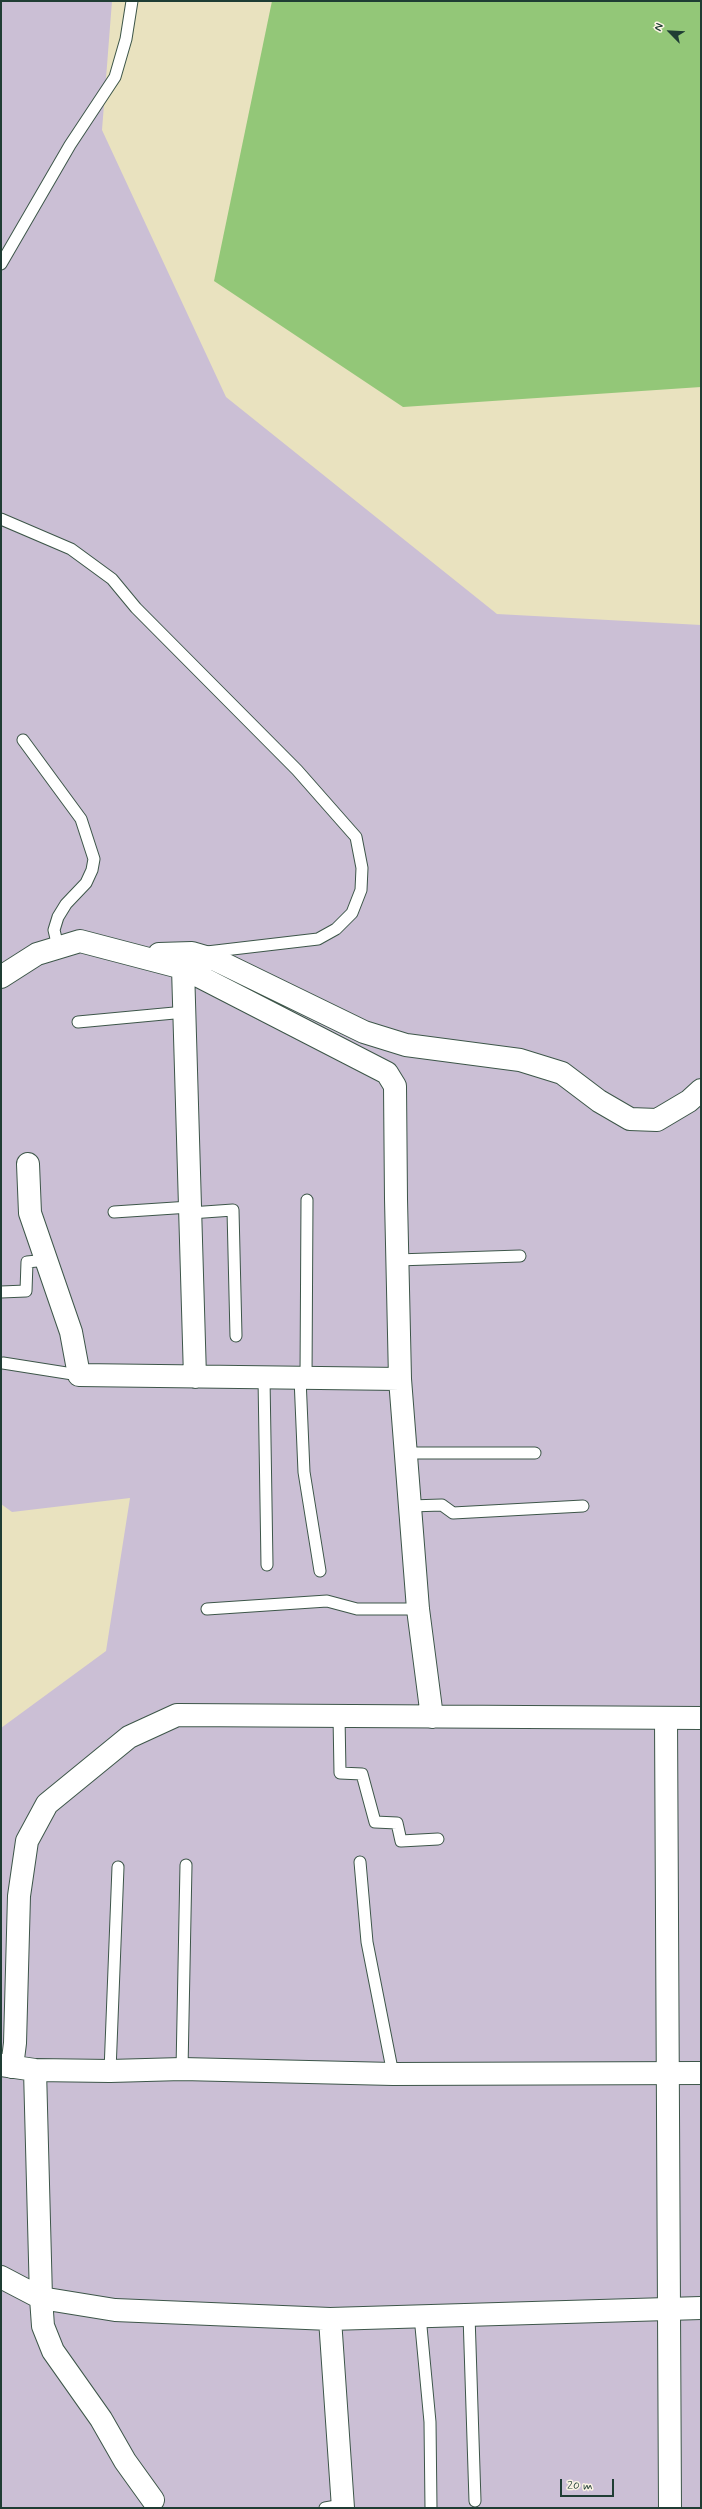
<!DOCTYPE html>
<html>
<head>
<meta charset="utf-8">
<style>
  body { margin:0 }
  #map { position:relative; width:702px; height:2509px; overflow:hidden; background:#e9e2bf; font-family:Mynerve,sans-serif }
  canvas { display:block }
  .frame { position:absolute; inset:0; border:2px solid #1f3d34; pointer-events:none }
  .north { position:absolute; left:650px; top:12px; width:40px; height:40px; -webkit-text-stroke:3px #fcf5e5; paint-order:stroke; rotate:294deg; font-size:11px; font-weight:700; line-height:16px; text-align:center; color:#1f3d34 }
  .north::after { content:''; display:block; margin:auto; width:14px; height:18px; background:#1f3d34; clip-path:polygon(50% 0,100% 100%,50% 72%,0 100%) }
  .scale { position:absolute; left:560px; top:2479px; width:54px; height:18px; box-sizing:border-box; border:2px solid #1f3d34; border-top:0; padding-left:5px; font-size:12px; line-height:14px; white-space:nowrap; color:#1f3d34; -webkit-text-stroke:3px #fcf5e5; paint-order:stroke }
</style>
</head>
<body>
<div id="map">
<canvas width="702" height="2509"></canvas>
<div class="frame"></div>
<div class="north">N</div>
<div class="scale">20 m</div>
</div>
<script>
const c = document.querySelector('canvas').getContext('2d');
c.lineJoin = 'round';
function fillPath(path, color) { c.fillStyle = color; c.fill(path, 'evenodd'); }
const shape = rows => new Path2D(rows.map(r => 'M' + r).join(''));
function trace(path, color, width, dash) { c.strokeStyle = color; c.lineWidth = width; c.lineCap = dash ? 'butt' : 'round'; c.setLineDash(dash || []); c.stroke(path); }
fillPath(shape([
  [1,1,112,1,102,130,226,397,497,614,701,625,701,2508,1,2508,1,1728,106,1651,130,1498,12,1512,1,1504]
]), '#cbbfd5');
fillPath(shape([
  [272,1,701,1,701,387,403,407,214,281]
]), '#93c778');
const lane = shape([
  [1,264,70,145,115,77,126,39,132,1],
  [1,519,71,549,112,579,136,608,297,770,356,837,362,868,361,890,352,913,336,929,318,939,207,952],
  [23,740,81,819,94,859,92,870,86,883,66,904,58,917,54,930,58,947],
  [78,1022,185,1012],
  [114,1212,190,1207],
  [190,1213,233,1210,236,1336],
  [397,1260,520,1256],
  [1,1292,26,1291,27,1262,47,1260],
  [3,1363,79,1375],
  [264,1378,267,1565],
  [300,1378,304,1472,320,1571],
  [306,1378,307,1200],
  [406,1453,535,1453],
  [410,1506,442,1505,453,1513,583,1506],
  [207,1609,327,1601,357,1609,418,1609],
  [339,1716,340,1773,362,1774,375,1822,397,1823,401,1841,438,1839],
  [360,1862,367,1942,393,2074],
  [182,2069,186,1865],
  [110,2071,118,1867],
  [469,2315,475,2501],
  [420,2316,430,2422,431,2508],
  [325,2508,342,2505]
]);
const street = shape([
  [159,954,192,953,216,960,364,1032,406,1045,520,1060,562,1073,599,1101,630,1119,657,1120,689,1101,701,1090],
  [183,968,195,1377],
  [1,977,37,954,80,941,183,968,387,1073,395,1086,396,1199,400,1379,418,1609,432,1717],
  [28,1164,30,1213,71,1332,79,1375,400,1379],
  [1,2065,35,2070,110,2071,182,2069,393,2074,701,2073],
  [12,2067,15,2043,19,1896,27,1841,47,1804,129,1737,177,1715,701,1718],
  [35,2070,41,2298,43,2326,53,2351,101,2419,125,2461,153,2500],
  [1,2277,41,2298,115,2310,330,2319,701,2308],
  [330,2319,343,2508]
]);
const secondary = shape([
  [666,1718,670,2508]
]);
trace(lane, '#3d5649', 13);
trace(street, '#3d5649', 24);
trace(secondary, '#3d5649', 24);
trace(lane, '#fff', 11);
trace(street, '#fff', 22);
trace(secondary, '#fff', 22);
</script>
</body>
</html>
